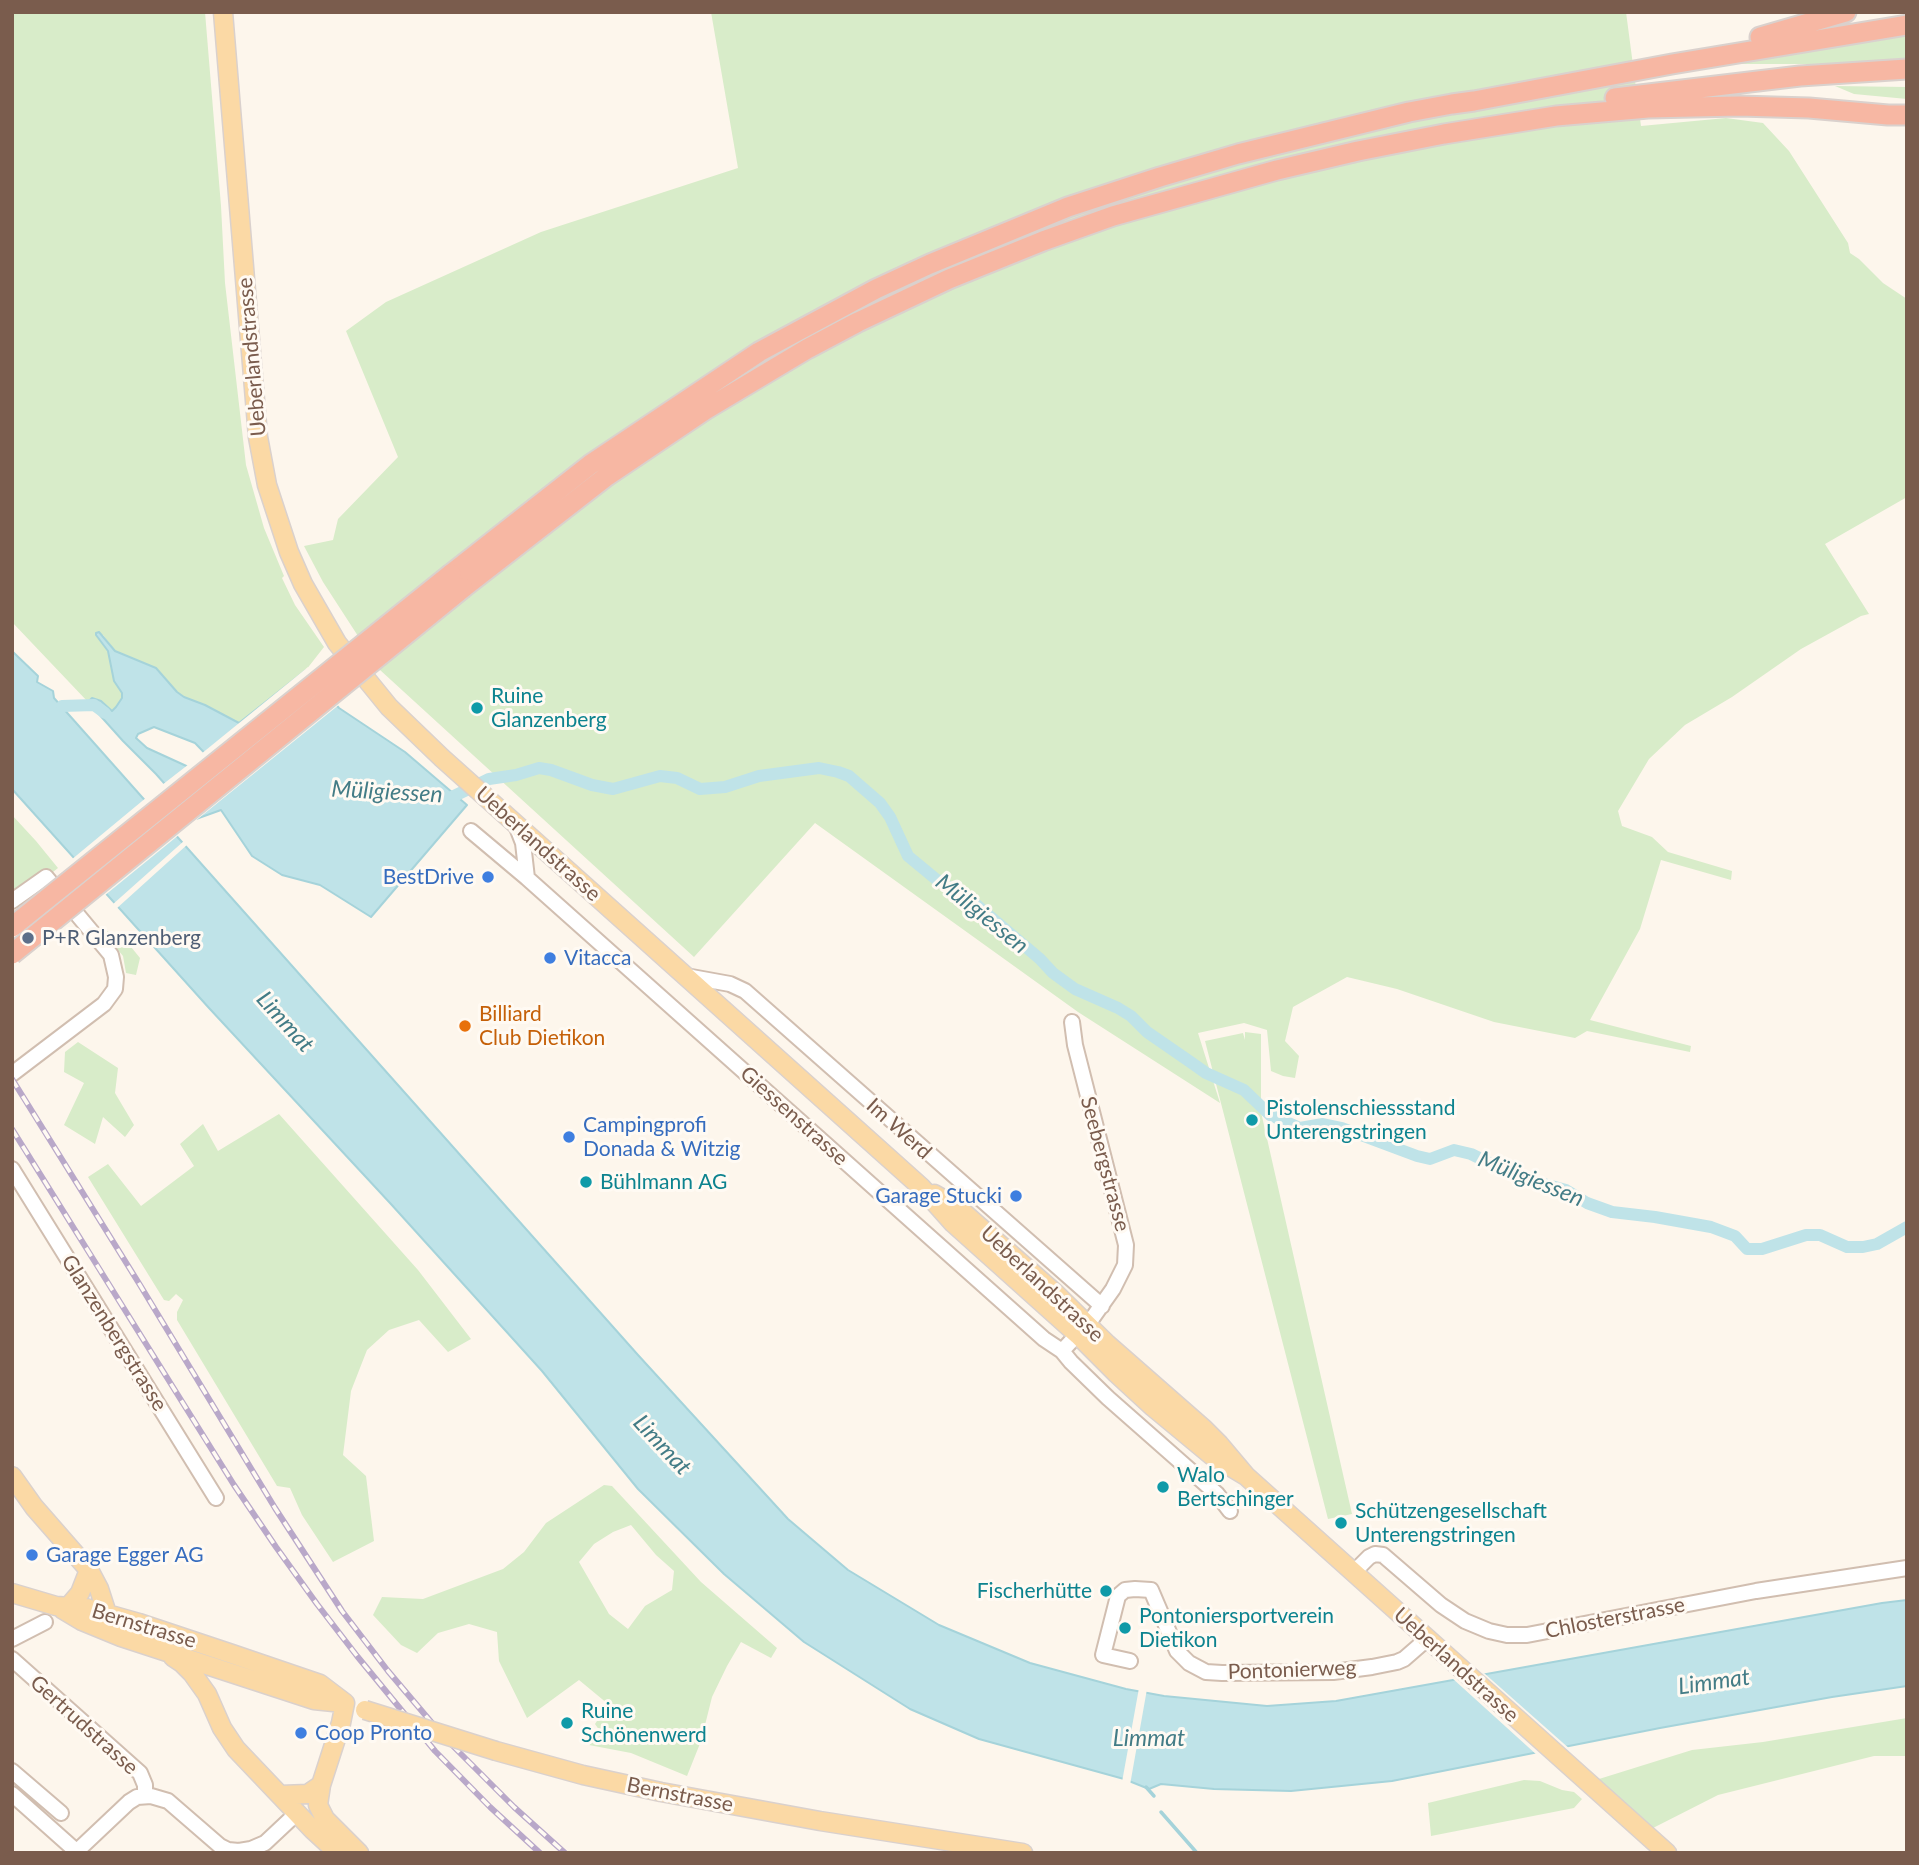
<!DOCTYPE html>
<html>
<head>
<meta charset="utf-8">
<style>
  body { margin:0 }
  #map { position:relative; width:1919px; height:1865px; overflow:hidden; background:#fdf6ec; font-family:Lato,sans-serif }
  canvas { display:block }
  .frame { position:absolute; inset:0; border:14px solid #7a5c4d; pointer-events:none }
</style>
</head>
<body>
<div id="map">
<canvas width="1919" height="1865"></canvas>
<div class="frame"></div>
</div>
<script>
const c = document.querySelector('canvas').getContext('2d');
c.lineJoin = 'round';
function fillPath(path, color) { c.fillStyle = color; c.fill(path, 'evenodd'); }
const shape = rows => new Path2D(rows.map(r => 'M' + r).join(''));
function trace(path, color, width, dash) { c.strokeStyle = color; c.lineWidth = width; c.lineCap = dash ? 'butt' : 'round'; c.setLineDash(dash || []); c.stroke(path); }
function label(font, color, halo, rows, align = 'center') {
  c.font = font + ' Lato,sans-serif'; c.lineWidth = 6; c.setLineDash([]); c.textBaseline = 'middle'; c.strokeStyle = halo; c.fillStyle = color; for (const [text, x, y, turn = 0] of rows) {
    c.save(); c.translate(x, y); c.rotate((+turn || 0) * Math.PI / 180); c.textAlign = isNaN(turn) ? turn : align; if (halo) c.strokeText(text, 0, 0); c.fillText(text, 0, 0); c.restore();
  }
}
fillPath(shape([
  [12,12,205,12,221,206,225,283,246,465,264,528,284,576,282,578,295,605,324,647,306,670,240,723,205,705,184,697,126,656,115,651,103,635,96,635,108,651,114,681,122,693,122,698,117,707,112,711,92,698,88,702,12,622],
  [711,12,1626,12,1641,126,1726,118,1763,123,1789,151,1848,243,1850,253,1859,259,1883,283,1907,299,1907,497,1825,544,1869,614,1861,616,1801,649,1732,697,1685,725,1649,759,1618,811,1622,826,1652,837,1668,852,1732,871,1731,880,1661,860,1640,929,1590,1020,1691,1046,1690,1052,1587,1031,1575,1038,1494,1022,1397,989,1347,977,1293,1007,1285,1041,1299,1056,1295,1078,1283,1076,1271,1071,1267,1030,1244,1023,1198,1033,1220,1103,1078,1012,815,823,694,957,380,670,323,582,304,546,333,540,338,519,398,457,346,331,386,302,541,232,738,168],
  [1907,34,1907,64,1726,64],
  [1835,86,1907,87,1907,99,1854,94],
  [12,815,36,841,58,868,53,872,46,871,12,893,14,835,12,833],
  [107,931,123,937,140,958,136,975,126,973,123,956,109,939],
  [1245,1032,1261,1034,1261,1112,1352,1514,1328,1519,1205,1041,1243,1033,1245,1040],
  [78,1042,118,1068,115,1093,134,1125,125,1137,103,1117,95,1144,64,1125,84,1083,64,1072,65,1052],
  [279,1114,418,1270,471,1339,448,1352,419,1320,389,1330,367,1350,351,1391,343,1455,366,1476,374,1541,333,1562,302,1515,290,1488,277,1486,177,1320,177,1312,183,1300,176,1294,169,1301,164,1300,88,1177,108,1164,141,1206,194,1166,180,1144,203,1124,218,1151],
  [604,1485,612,1486,701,1582,777,1648,771,1658,741,1642,727,1666,712,1697,701,1741,687,1776,631,1753,589,1745,602,1734,595,1724,608,1704,579,1680,527,1718,499,1661,497,1632,469,1624,438,1633,417,1653,401,1645,373,1615,382,1597,423,1599,503,1569,524,1552,546,1523],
  [631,1525,656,1555,674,1571,672,1590,645,1606,628,1629,609,1614,579,1562,594,1544,613,1532],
  [1907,1718,1907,1756,1874,1756,1718,1795,1653,1828,1599,1779,1692,1750,1763,1742],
  [1524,1780,1540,1781,1562,1790,1574,1792,1582,1799,1574,1808,1431,1836,1428,1803]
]), '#d8ecc9');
const water = shape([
  [99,632,115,651,156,668,177,692,184,697,205,705,239,723,306,670,339,708,405,752,467,805,371,917,320,885,282,875,252,856,221,810,196,819,156,774,123,741,88,702,92,698,101,701,112,711,116,707,122,698,122,693,114,681,108,651,96,635,96,633,99,632],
  [154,727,195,743,219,768,193,769,147,748,136,738,138,734,154,727],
  [12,651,38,676,37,682,53,691,54,698,205,868,638,1355,788,1519,848,1570,939,1625,1030,1663,1126,1689,1164,1696,1267,1706,1336,1701,1882,1603,1907,1600,1907,1686,1832,1697,1660,1728,1392,1781,1291,1791,1214,1789,1161,1784,1149,1789,1124,1779,979,1739,910,1709,804,1642,724,1574,638,1489,542,1371,390,1203,209,1008,12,789,12,651]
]);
fillPath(water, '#bfe3e8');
trace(water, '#a5d3da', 2);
fillPath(shape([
  [308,667,340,704,194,822,162,785,189,764,196,767,204,775,214,768,201,754],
  [147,797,180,834,104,896,71,860],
  [185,840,188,844,116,909,112,905],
  [1484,1673,1571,1750,1538,1756,1452,1678],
  [1139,1688,1147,1689,1130,1785,1122,1782]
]), '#fdf6ec');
trace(shape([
  [1146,1787,1154,1796],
  [1161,1812,1197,1853]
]), '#a5d3da', 3.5);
trace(shape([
  [62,706,94,705,105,713],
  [441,798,450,798,489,779,516,775,539,768,551,770,592,785,613,789,660,776,677,778,700,789,725,787,759,776,819,768,838,772,849,776,880,803,890,817,908,856,937,880,972,901,1040,959,1053,973,1075,989,1118,1008,1131,1016,1147,1032,1189,1061,1206,1073,1244,1090,1270,1115,1300,1128,1323,1124,1342,1128,1417,1156,1430,1159,1454,1150,1471,1154,1518,1177,1566,1190,1587,1203,1612,1212,1655,1217,1711,1227,1735,1236,1747,1249,1762,1249,1806,1235,1820,1235,1847,1247,1863,1247,1877,1244,1907,1227]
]), '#bfe3e8', 12);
const minor = shape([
  [516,825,523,843,527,878],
  [471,831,527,878,1044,1339,1062,1351,1091,1320,1113,1289,1125,1265,1126,1245,1075,1045,1072,1022],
  [12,901,46,877,111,955,116,977,115,989,104,1004,12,1074],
  [686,976,730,984,745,991,1102,1306],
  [12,1169,216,1498],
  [1062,1351,1071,1362,1108,1398,1217,1494,1230,1511],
  [1353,1573,1369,1557,1375,1554,1383,1555,1441,1605,1465,1621,1489,1631,1507,1635,1527,1635,1756,1591,1907,1568],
  [12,1639,45,1622],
  [12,1659,140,1773,145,1785,145,1796],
  [1130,1661,1103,1655,1118,1596,1125,1590,1135,1589,1151,1590,1177,1651,1189,1663,1206,1672,1222,1673,1333,1672,1372,1667,1397,1662,1404,1659,1427,1639],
  [12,1771,61,1813],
  [12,1794,76,1851],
  [75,1853,129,1802,137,1797,151,1796,168,1801,220,1846,228,1850,239,1851,251,1849,265,1843,297,1813]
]);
const major = shape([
  [223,12,258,437,267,485,289,552,303,584,337,643,389,707,442,758,921,1187,953,1223,1078,1335,1116,1373,1153,1407,1211,1455,1246,1476],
  [934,1194,957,1207,1056,1294,1107,1344,1204,1429,1219,1444,1246,1476,1667,1853],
  [12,1476,34,1507,89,1570,99,1589,110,1623],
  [12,1593,56,1606,86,1608,139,1623,232,1654,320,1684,345,1703],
  [68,1607,80,1593,89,1570],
  [62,1609,82,1621,121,1637,314,1700,343,1703],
  [173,1657,182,1663,192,1673,207,1694,222,1728,236,1749,313,1830,338,1853],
  [345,1703,341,1723,321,1785,318,1805,325,1819,359,1853],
  [496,1751,583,1775,661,1792,820,1821,1023,1853],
  [281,1795,308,1794,321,1785]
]);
const highway = shape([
  [1760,37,1846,12],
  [1615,98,1800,76,1907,69],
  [451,574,591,464,759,352,876,289,930,264,1068,207,1160,177,1238,154,1409,112,1452,104,1474,101,1672,64,1907,25],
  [463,588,607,476,705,410,807,349,858,322,949,279,1043,241,1113,216,1277,170,1358,151,1444,134,1556,116,1648,108,1739,106,1809,108,1888,115,1907,115]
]);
trace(minor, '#d1beb0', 18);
trace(major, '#dad1cd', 21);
trace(highway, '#dad1cd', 23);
trace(minor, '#fff', 14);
trace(major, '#fbd9a5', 18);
trace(highway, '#f7b7a3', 19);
const rail = shape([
  [12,1079,140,1285,275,1508,342,1611,388,1671,443,1736,514,1807,565,1853],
  [12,1129,234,1485,276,1547,317,1604,357,1656,435,1751,490,1807,540,1853]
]);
trace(rail, '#b9a8c9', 6);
trace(rail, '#fffaf3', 3.5, [10]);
const majorBridge = shape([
  [365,1710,496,1751]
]);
const highwayBridge = shape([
  [12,927,451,574],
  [12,954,463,588]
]);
trace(majorBridge, '#dad1cd', 21, []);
trace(highwayBridge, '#dad1cd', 23, []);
trace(majorBridge, '#fbd9a5', 18);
trace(highwayBridge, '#f7b7a3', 19);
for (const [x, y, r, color] of [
  [477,708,7,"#0f9aa8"],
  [488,877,7,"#3f7fe0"],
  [28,938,7,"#5c6f8a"],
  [550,958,7,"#3f7fe0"],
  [465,1026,7,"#e8710a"],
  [1252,1120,7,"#0f9aa8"],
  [569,1137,7,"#3f7fe0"],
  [586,1182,7,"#0f9aa8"],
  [1016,1196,7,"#3f7fe0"],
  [1163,1487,7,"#0f9aa8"],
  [1341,1523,7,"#0f9aa8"],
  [32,1555,7,"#3f7fe0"],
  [1106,1591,7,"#0f9aa8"],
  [1125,1628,7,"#0f9aa8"],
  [567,1723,7,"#0f9aa8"],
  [301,1733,7,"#3f7fe0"]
]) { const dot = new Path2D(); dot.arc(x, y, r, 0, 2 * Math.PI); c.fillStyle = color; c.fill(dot); trace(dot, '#fffaf3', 2.5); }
label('21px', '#7a5c4d', '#fffaf3', [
  ["Ueberlandstrasse",252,357,-95],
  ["Ueberlandstrasse",538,844,42],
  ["Giessenstrasse",794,1116,42],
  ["Im Werd",899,1129,42],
  ["Seebergstrasse",1105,1164,75],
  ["Ueberlandstrasse",1042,1284,43],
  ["Glanzenbergstrasse",114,1333,58],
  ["Chlosterstrasse",1615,1618,-11],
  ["Bernstrasse",144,1626,17],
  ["Ueberlandstrasse",1456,1665,42],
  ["Pontonierweg",1292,1670,-2],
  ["Gertrudstrasse",84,1725,42],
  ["Bernstrasse",680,1795,11]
]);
label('21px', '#0d838f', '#fffaf3', [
  ["Ruine",491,696],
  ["Glanzenberg",491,720],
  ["Pistolenschiessstand",1266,1108],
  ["Unterengstringen",1266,1132],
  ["Bühlmann AG",600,1182],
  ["Walo",1177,1475],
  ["Bertschinger",1177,1499],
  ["Schützengesellschaft",1355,1511],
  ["Unterengstringen",1355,1535],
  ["Fischerhütte",1092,1591,"right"],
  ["Pontoniersportverein",1139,1616],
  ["Dietikon",1139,1640],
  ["Ruine",581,1711],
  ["Schönenwerd",581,1735]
], 'left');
label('21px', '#366cbe', '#fffaf3', [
  ["BestDrive",474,877,"right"],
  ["Vitacca",564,958],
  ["Campingprofi",583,1125],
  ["Donada & Witzig",583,1149],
  ["Garage Stucki",1002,1196,"right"],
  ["Garage Egger AG",46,1555],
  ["Coop Pronto",315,1733]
], 'left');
label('21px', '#4e5e75', '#fffaf3', [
  ["P+R Glanzenberg",42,938]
], 'left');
label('21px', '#c56008', '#fffaf3', [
  ["Billiard",479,1014],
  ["Club Dietikon",479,1038]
], 'left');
label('italic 23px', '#437c86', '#fffaf3', [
  ["Müligiessen",387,792,3],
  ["Müligiessen",982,914,39],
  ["Limmat",285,1022,48],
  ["Müligiessen",1531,1179,22],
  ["Limmat",662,1445,47],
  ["Limmat",1714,1682,-8],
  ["Limmat",1149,1739]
]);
</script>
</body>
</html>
